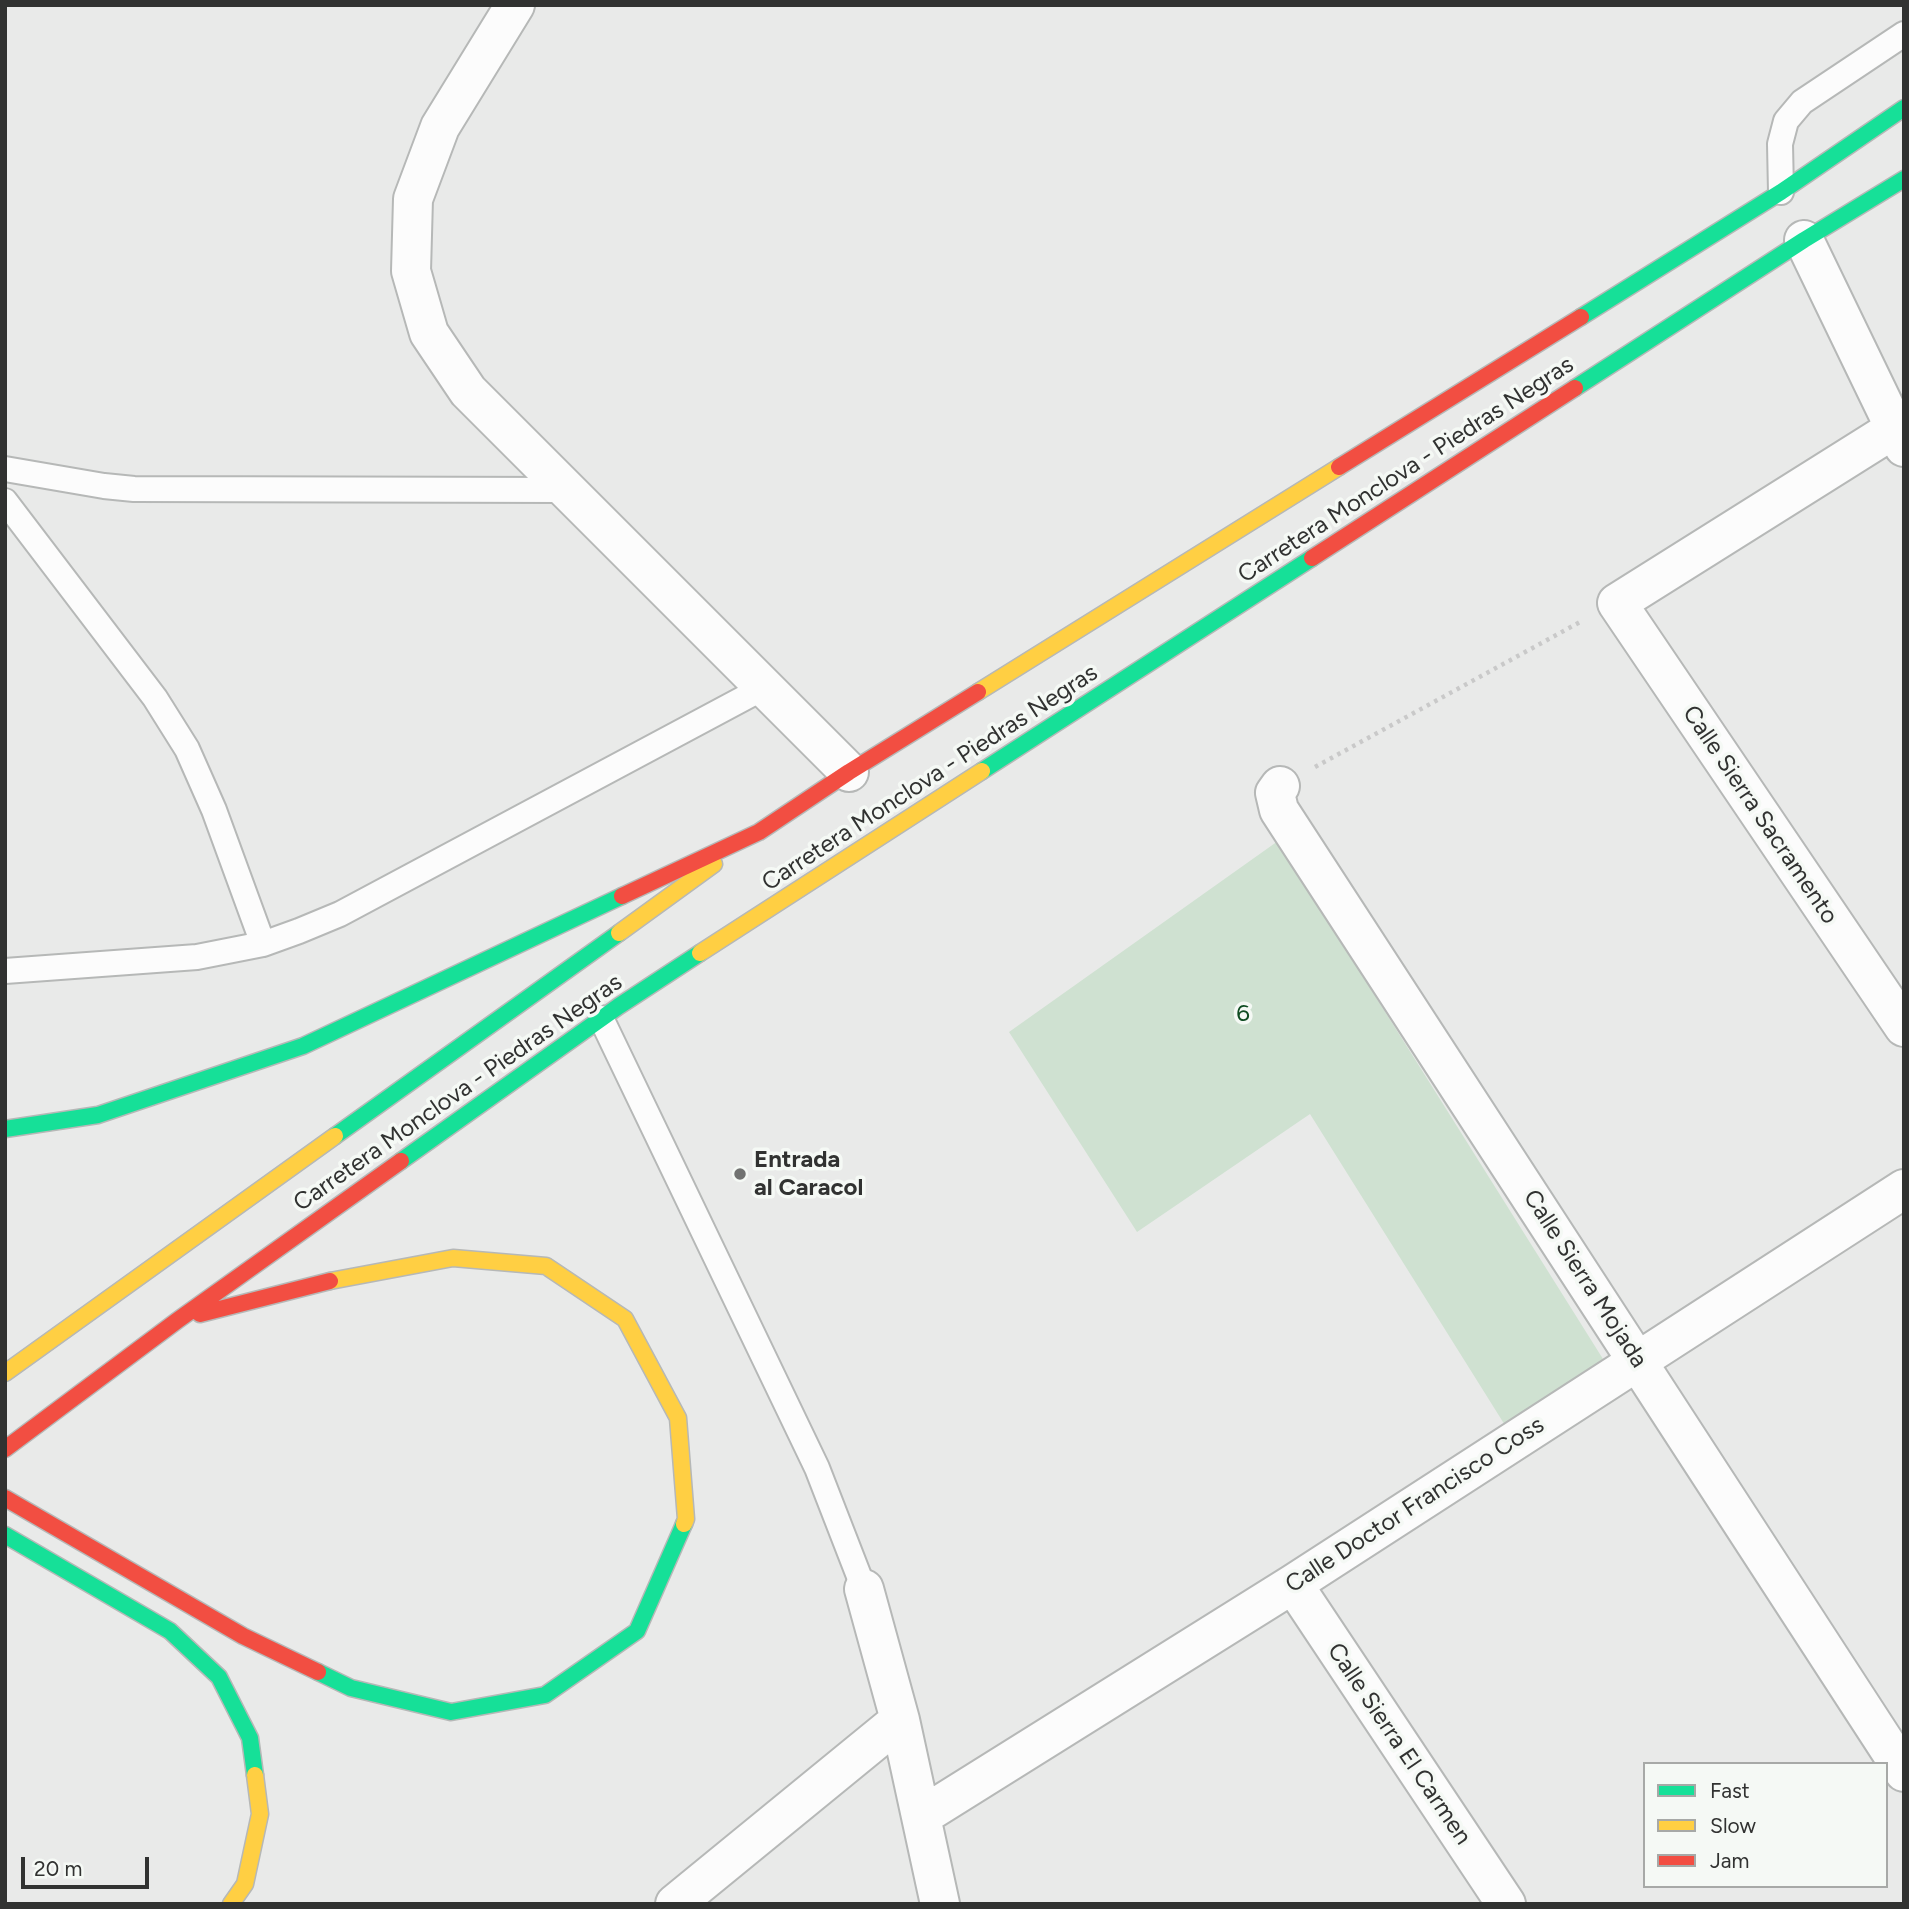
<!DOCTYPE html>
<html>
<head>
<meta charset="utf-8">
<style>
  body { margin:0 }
  #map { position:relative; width:1909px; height:1909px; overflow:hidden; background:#e9eae9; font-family:Figtree,sans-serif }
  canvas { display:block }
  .frame { position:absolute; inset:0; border:7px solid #313231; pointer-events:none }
  .legend { position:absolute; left:1643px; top:1762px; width:245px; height:126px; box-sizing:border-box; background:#f5f9f5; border:2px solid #a7a9a7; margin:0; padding:9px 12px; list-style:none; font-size:21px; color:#313231 }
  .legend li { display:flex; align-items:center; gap:14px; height:35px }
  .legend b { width:35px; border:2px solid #a7a9a7 }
  .scale { position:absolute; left:21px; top:1857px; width:128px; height:32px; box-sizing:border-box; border:4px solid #313231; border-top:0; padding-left:9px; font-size:21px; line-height:24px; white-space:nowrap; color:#313231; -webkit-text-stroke:5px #f5f9f5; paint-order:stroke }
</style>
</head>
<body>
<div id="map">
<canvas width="1909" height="1909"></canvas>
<div class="frame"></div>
<ul class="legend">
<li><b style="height:9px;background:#16e098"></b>Fast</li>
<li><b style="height:9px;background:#ffcf43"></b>Slow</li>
<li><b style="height:9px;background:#f24e42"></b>Jam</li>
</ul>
<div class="scale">20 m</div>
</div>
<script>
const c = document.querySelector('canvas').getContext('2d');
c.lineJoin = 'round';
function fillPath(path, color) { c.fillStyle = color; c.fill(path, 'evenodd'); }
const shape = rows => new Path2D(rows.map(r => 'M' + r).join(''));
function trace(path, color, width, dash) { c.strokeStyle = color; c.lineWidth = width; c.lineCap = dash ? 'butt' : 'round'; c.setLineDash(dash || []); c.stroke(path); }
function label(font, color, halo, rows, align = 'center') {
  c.font = font + ' Figtree,sans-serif'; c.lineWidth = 7; c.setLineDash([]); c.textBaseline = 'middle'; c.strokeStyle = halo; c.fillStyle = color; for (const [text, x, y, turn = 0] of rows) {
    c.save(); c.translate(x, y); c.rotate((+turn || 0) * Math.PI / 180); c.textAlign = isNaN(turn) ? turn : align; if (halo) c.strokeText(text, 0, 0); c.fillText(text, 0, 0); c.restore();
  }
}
fillPath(shape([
  [1278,841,1603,1359,1508,1430,1310,1114,1137,1232,1009,1032]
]), '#cfe1d1');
const lane = shape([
  [1781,192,1780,144,1786,121,1802,102,1904,34],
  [5,469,104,486,134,489,565,490],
  [5,501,155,698,187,749,214,810,263,944],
  [5,971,197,957,263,944,299,931,340,914,763,688],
  [601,1018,817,1468,864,1589]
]);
const street = shape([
  [515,5,440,127,413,199,411,271,429,333,468,391,849,772],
  [1804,240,1904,447],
  [1894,429,1617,603,1904,1027],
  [1280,786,1275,793,1279,810,1904,1772],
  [1293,1584,1506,1904],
  [864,1589,900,1720,940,1904],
  [922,1816,1293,1584,1904,1189],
  [675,1904,900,1720]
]);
const fast = shape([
  [1581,317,1781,192,1904,108],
  [1575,388,1804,240,1904,179],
  [982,771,1312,558],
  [5,1129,98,1115,303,1046,622,896],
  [335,1136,619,933],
  [401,1161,619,1006,700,953],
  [5,1535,170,1631,219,1677,250,1738,255,1775],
  [318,1672,351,1688,451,1712,545,1695,637,1631,684,1524]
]);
const slow = shape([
  [978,692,1339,467],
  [619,933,714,864],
  [700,953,982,771],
  [330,1281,453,1258,546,1266,625,1319,678,1418,686,1519,684,1524],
  [5,1373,335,1136],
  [231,1904,245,1884,260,1814,255,1775]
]);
const jam = shape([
  [1339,467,1581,317],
  [1312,558,1575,388],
  [622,896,759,832,849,772,978,692],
  [200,1314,330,1281],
  [5,1449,178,1320,401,1161],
  [5,1498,243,1636,318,1672]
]);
trace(lane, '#b6b8b7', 28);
trace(street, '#b6b8b7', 42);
trace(fast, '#b6b8b7', 19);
trace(slow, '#b6b8b7', 19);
trace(jam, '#b6b8b7', 19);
trace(shape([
  [1315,767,1580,622]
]), '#c9c9c9', 4.5, [3.5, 5]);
trace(lane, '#fcfcfc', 24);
trace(street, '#fcfcfc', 38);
trace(fast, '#16e098', 16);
trace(slow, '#ffcf43', 16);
trace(jam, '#f24e42', 16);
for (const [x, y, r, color] of [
  [740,1174,7,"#717271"]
]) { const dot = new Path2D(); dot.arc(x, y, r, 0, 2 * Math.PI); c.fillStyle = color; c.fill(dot); trace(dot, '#f5f9f5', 2.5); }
label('24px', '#313231', '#f5f9f5', [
  ["Carretera Monclova - Piedras Negras",1406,470,-33],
  ["Carretera Monclova - Piedras Negras",930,778,-33],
  ["Calle Sierra Sacramento",1760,815,56],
  ["Carretera Monclova - Piedras Negras",458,1093,-35],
  ["Calle Sierra Mojada",1585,1279,57],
  ["Calle Doctor Francisco Coss",1415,1505,-33],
  ["Calle Sierra El Carmen",1399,1744,56]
]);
label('24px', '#0f4c22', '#f5f9f5', [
  ["6",1243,1014]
]);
label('bold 24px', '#313231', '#f5f9f5', [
  ["Entrada",754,1160],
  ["al Caracol",754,1188]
], 'left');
</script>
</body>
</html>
